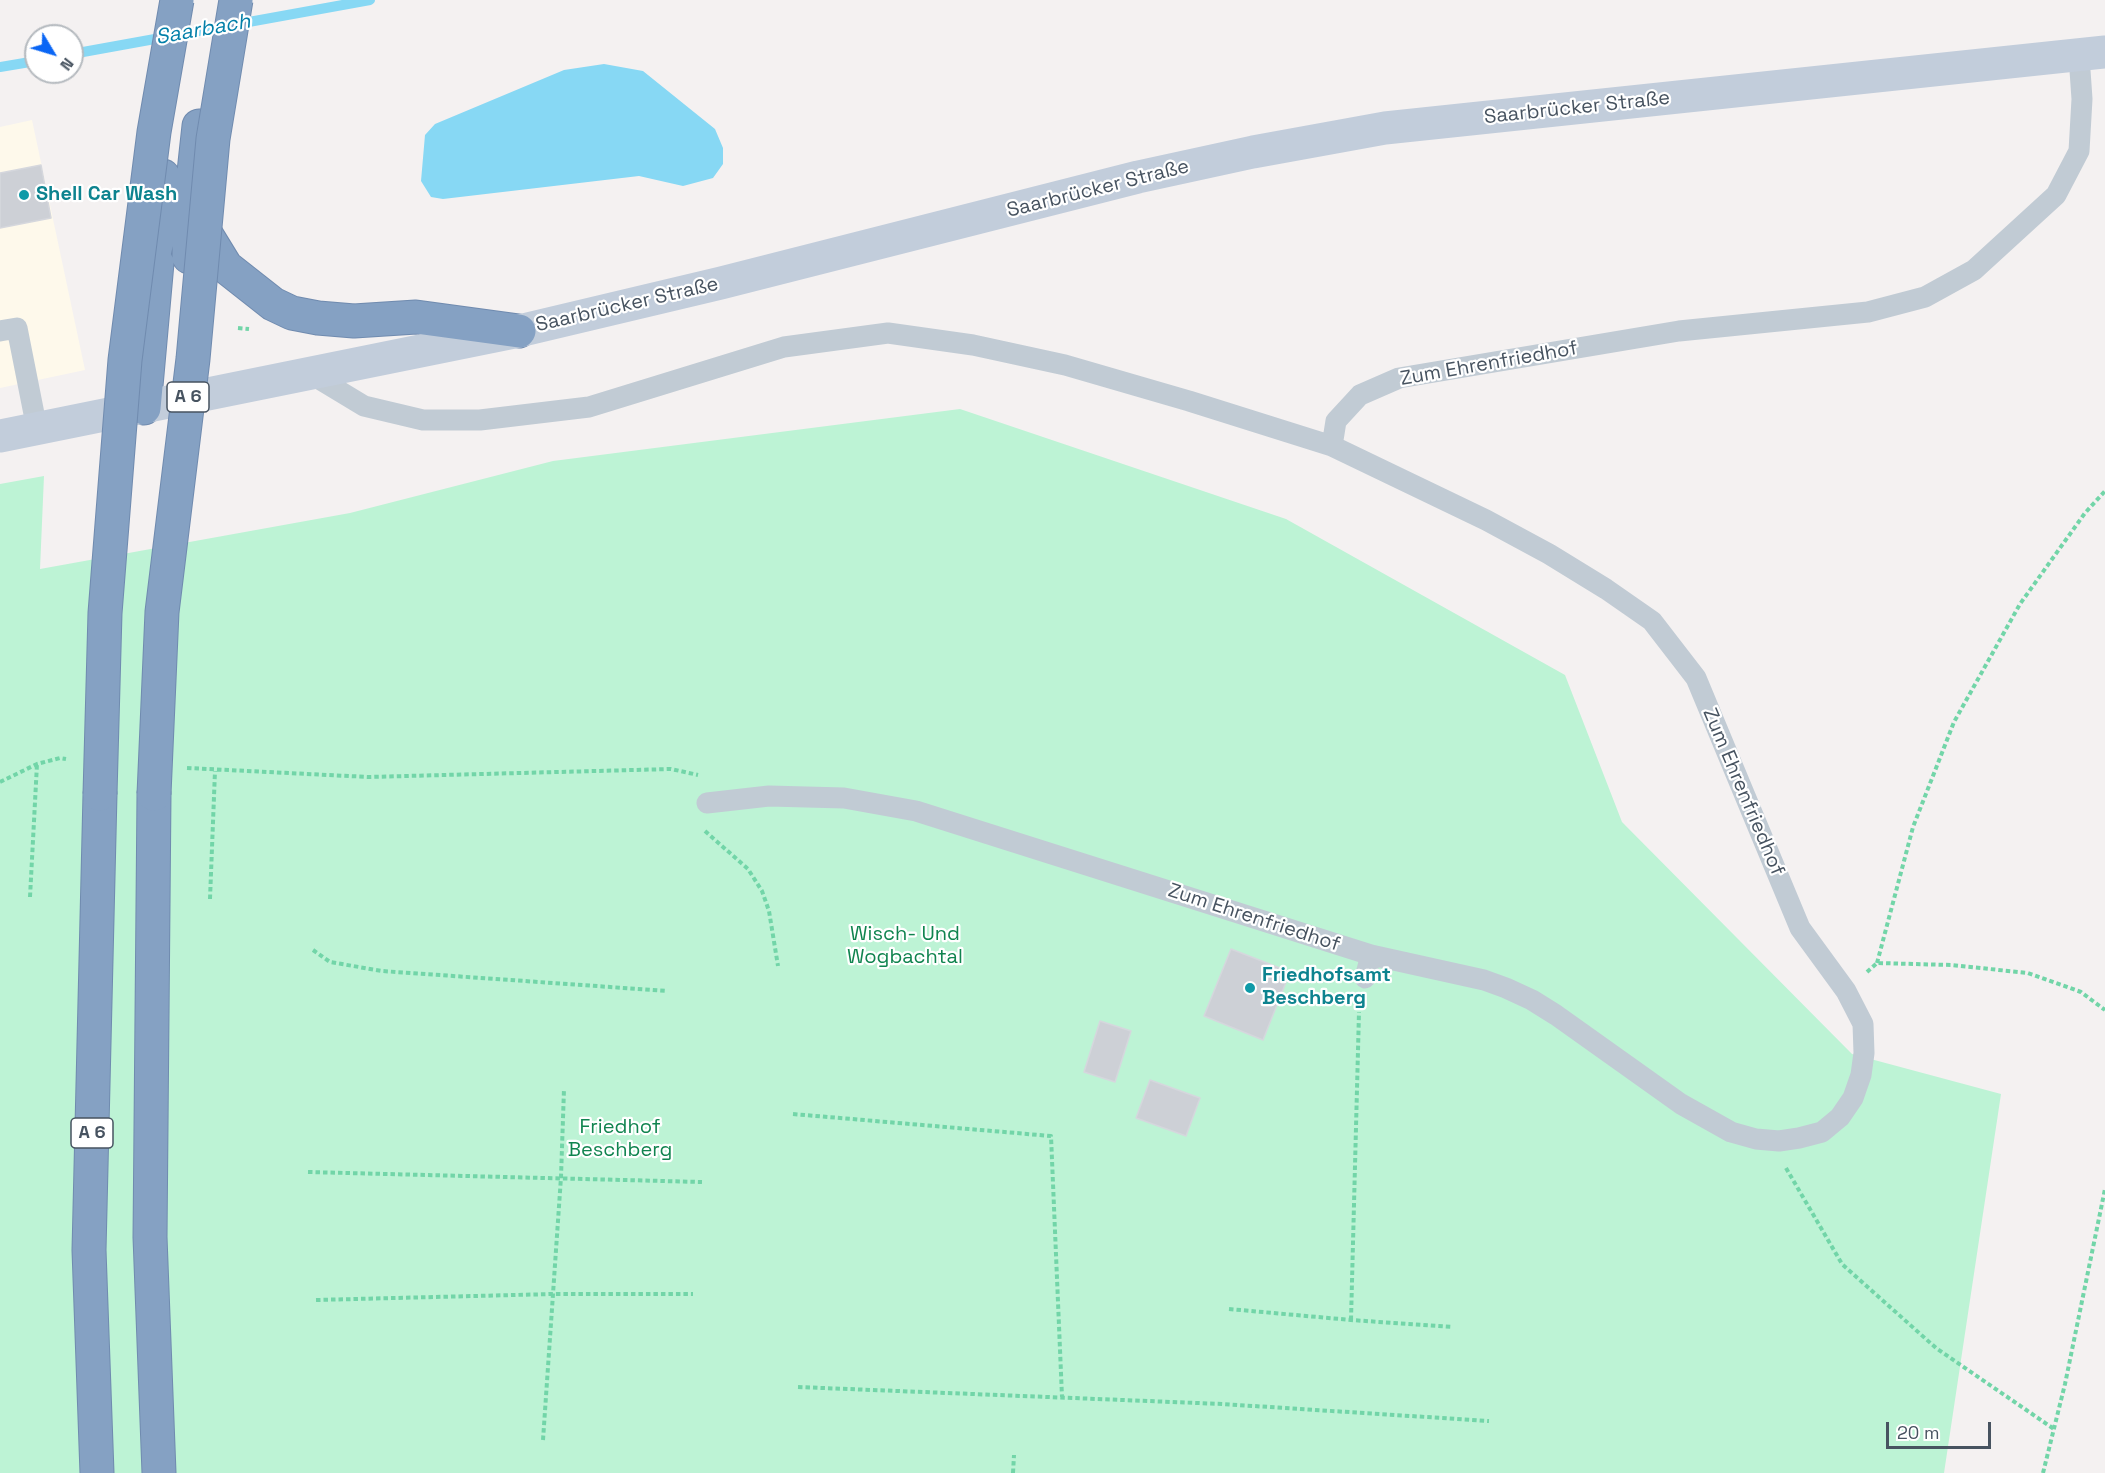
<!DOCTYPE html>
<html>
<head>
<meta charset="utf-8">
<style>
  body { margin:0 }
  #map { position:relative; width:2105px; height:1473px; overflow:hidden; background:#f4f1f1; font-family:"Space Grotesk",sans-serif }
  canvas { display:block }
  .north { position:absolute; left:24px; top:24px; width:60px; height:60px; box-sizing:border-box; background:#fff; border:2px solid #b5babf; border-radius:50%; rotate:128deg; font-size:16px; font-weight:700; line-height:24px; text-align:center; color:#475360 }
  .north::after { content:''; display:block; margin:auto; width:21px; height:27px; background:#0a66f5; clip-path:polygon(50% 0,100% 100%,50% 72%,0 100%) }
  .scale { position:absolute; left:1886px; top:1422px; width:105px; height:27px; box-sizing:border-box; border:3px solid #475360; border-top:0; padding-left:8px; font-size:18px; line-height:21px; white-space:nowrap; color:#475360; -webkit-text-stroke:4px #fff; paint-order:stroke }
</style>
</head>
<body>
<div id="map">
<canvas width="2105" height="1473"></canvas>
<div class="north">N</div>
<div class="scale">20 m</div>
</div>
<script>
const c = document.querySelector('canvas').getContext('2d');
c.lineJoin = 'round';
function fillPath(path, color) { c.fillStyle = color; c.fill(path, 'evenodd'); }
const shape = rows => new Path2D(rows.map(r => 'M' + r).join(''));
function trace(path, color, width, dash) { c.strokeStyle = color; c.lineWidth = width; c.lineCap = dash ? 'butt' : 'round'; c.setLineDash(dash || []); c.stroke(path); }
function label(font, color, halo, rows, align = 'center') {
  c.font = font + ' "Space Grotesk",sans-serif'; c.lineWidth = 4.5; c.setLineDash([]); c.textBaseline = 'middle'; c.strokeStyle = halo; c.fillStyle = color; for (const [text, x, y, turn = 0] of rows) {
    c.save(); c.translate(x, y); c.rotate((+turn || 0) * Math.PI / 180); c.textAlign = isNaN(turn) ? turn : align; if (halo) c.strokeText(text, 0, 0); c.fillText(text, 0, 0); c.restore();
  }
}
fillPath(shape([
  [32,120,85,370,0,388,0,127]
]), '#fef9eb');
fillPath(shape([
  [960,409,1286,519,1565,675,1622,822,1852,1054,2001,1094,1944,1473,0,1473,0,484,44,476,40,569,350,513,553,461]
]), '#bdf3d5');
fillPath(shape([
  [604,64,643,71,715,129,723,148,723,164,713,178,683,186,639,176,443,199,431,197,421,181,425,135,435,124,564,70]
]), '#87d8f4');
trace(shape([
  [72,54,370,0],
  [0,67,36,61]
]), '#87d8f4', 10);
const building = shape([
  [41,165,51,218,0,228,0,173,41,165],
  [1231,949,1290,972,1263,1040,1204,1016,1231,949],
  [1100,1021,1131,1031,1115,1082,1084,1072,1100,1021],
  [1150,1080,1200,1098,1186,1136,1136,1118,1150,1080]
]);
fillPath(building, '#cdd0d6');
trace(building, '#d5d7dd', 1.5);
const highway = shape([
  [196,218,226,267,273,304,292,313,318,318,354,321,416,317,519,331],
  [189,257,190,209,199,126],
  [147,284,160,228,160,205,163,176],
  [144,408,157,263],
  [154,794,150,1237,159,1473],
  [97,1473,89,1250,100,794]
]);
trace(highway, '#708baf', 35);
trace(shape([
  [238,328,249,329],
  [187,768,369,777,671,769,698,775],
  [0,782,37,764,60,758,66,759],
  [705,831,748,869,762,891,769,911,778,966],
  [30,897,37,764],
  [210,899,215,771],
  [313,950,330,962,382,971,667,991],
  [1877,963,1913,827,1954,722,2020,604,2085,513,2105,491],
  [1867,972,1877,963,1951,965,2028,973,2081,992,2105,1010],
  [793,1114,1051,1136,1062,1397],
  [1786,1168,1842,1264,1936,1348,2054,1429],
  [308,1172,702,1182],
  [316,1300,553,1294,693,1294],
  [1229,1309,1351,1320,1453,1327],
  [1351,1320,1359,1012],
  [798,1387,1222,1404,1489,1421],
  [543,1440,561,1177,564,1089],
  [1013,1473,1014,1455],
  [2043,1473,2065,1384,2105,1189]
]), '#72d5a8', 4, [4.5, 3]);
trace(shape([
  [0,331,17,328,37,429],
  [311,374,364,406,423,420,480,420,589,407,784,347,888,333,973,345,1065,365,1189,401,1332,446],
  [707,803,769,796,844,798,916,811,1371,955,1484,980,1506,988,1532,1000,1556,1015,1681,1104,1731,1132,1756,1139,1779,1141,1799,1138,1822,1132,1840,1117,1853,1098,1861,1075,1864,1053,1863,1024,1846,991,1800,928,1696,678,1652,621,1606,589,1549,554,1486,520,1332,446,1336,421,1360,395,1399,378,1679,331,1868,312,1925,297,1974,270,2056,195,2079,151,2082,99,2079,56],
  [1365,978,1371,955]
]), '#c1cbd4', 21);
trace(shape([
  [0,436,519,331,721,283,1138,177,1253,152,1385,128,2105,52]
]), '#c2cddb', 33);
trace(highway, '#85a1c3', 33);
const highwayBridge = shape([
  [100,794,105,613,125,360,154,132,177,0],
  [154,794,162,612,193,359,213,139,236,0]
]);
trace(highwayBridge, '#708baf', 35, []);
trace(highwayBridge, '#85a1c3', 33);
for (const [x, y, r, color] of [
  [24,195,6,"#0f9aa8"],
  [1250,988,6,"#0f9aa8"]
]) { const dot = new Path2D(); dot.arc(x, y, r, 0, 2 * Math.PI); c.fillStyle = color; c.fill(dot); trace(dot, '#fff', 2); }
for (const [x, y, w] of [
  [188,397,42],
  [92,1133,42]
]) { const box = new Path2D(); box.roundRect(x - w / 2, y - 15, w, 30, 4.5); c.fillStyle = '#fff'; c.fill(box); trace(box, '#475360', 1.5); }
label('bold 18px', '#475360', null, [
  ["A 6",188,397],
  ["A 6",92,1133]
]);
label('20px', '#475360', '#fff', [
  ["Saarbrücker Straße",1577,108,-6],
  ["Saarbrücker Straße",1098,189,-14],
  ["Saarbrücker Straße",627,305,-13],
  ["Zum Ehrenfriedhof",1489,364,-10],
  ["Zum Ehrenfriedhof",1743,792,67],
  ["Zum Ehrenfriedhof",1254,918,18]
]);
label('bold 20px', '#0d838f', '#fff', [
  ["Shell Car Wash",36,195],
  ["Friedhofsamt",1262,976],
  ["Beschberg",1262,999]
], 'left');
label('20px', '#10844f', '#fff', [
  ["Wisch- Und",905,935],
  ["Wogbachtal",905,958],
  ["Friedhof",620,1128],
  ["Beschberg",620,1151]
]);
label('italic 21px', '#027fa9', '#fff', [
  ["Saarbach",203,30,-10]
]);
</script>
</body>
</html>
